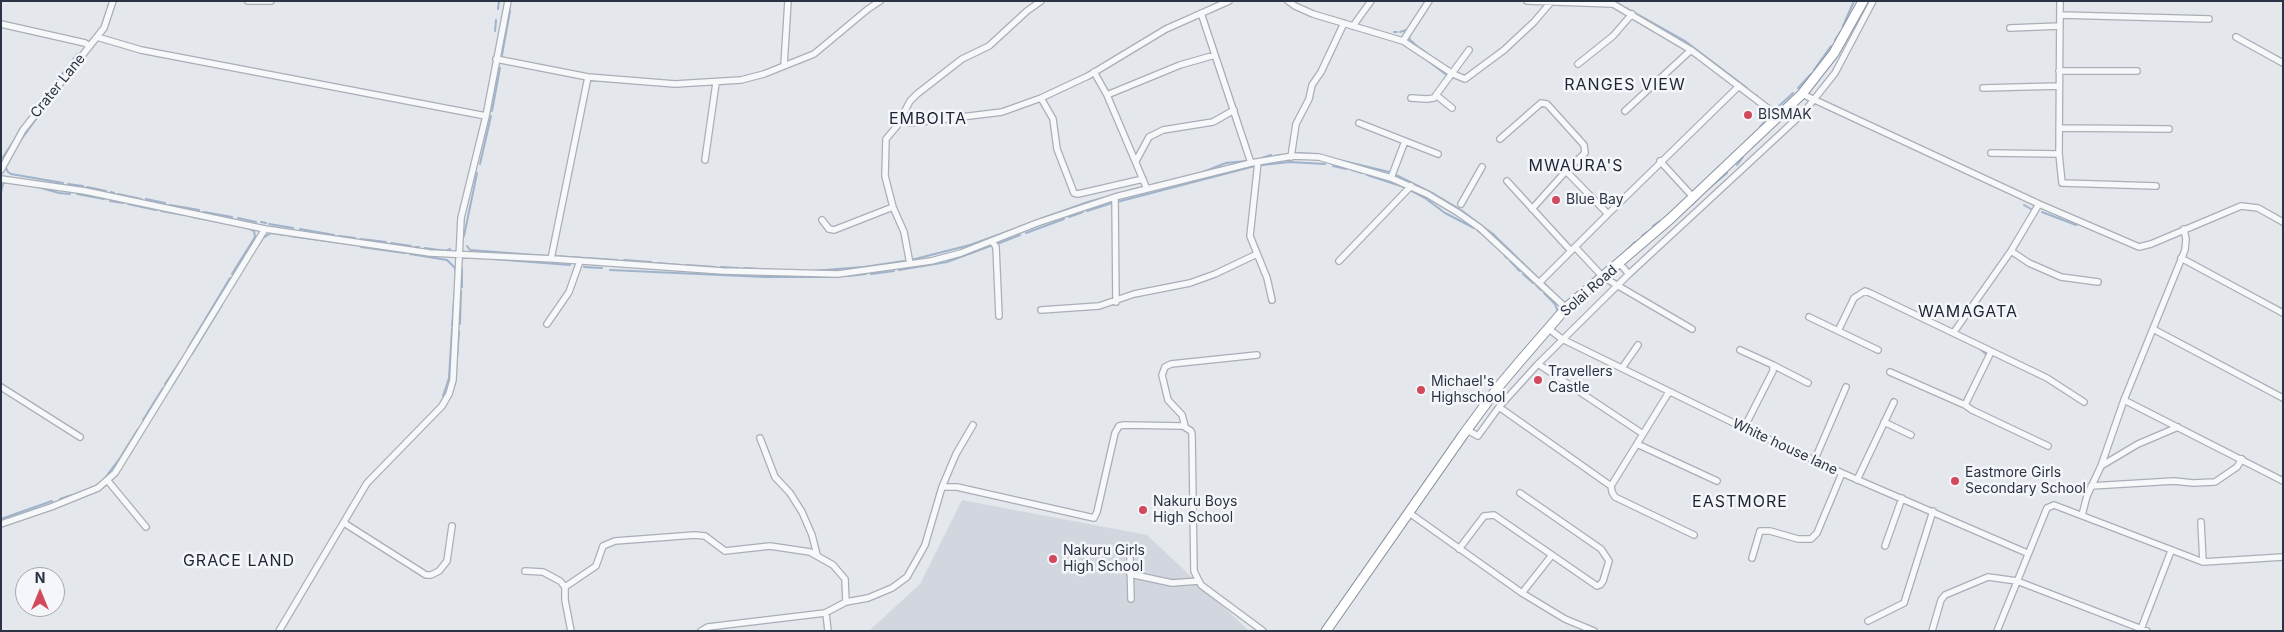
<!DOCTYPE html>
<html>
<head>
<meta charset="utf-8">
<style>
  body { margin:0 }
  #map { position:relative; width:2284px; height:632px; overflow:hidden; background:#e4e7ec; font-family:Inter,sans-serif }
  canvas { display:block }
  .frame { position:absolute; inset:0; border:2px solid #2b3445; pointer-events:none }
  .north { position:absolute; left:15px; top:567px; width:50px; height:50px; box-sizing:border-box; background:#f4f6f9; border:1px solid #a4a8b1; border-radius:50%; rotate:0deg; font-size:14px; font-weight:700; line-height:20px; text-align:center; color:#2b3445 }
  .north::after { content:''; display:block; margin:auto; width:18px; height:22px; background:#d1495b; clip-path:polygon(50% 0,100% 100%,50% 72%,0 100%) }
</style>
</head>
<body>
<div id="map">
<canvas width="2284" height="632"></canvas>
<div class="frame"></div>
<div class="north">N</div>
</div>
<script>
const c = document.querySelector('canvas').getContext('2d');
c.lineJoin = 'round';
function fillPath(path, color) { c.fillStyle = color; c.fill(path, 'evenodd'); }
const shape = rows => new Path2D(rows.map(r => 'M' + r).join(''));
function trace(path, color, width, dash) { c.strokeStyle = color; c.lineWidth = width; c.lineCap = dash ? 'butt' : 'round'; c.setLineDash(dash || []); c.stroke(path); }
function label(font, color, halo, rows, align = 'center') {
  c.font = font + ' Inter,sans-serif'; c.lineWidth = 5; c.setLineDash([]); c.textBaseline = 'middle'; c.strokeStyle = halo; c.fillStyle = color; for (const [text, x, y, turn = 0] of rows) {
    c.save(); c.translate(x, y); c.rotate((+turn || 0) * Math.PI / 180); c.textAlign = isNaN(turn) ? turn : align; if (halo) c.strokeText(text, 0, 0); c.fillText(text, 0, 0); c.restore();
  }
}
fillPath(shape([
  [962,500,1147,535,1249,631,869,631,920,584]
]), '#d2d6de');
trace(shape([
  [511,2,512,1],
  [1617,3,1621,5],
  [1626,8,1628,9],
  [498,9,499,1],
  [1630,10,1685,41,1747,88],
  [1843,26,1854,1],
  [495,31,496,20],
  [1394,32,1397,32],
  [1400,32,1406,30],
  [1410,35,1409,39,1418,47],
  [1835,40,1841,31],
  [1420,48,1430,56],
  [502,55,510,11],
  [1428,61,1448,76],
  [1814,70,1831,46],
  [1798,88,1811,74],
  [1756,95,1757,96],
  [1778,107,1793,93],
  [492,111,500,68],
  [26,122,77,54],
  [1760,127,1769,117],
  [20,141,48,103],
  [1298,153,1313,154],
  [1278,155,1285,155],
  [1327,157,1389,172],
  [1262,158,1271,155],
  [1,160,19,133],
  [480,164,491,116],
  [1262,165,1289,162,1325,164],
  [1737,165,1743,157],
  [5,166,8,172,11,174,63,183],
  [1333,166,1346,169],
  [1352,170,1362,173],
  [1203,172,1226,163,1246,161],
  [1394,174,1434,194,1461,210,1493,234,1538,278],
  [1367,175,1404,187],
  [68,184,83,186],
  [1152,185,1158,183],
  [38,187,59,193,70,194],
  [87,187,106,191],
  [1410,190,1425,198,1445,213,1474,228],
  [1,192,3,184,6,182],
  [111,192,114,193],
  [77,194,104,199],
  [118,194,141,199],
  [1702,194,1727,173],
  [146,199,165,203],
  [110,201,123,203],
  [1117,202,1255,166],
  [128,204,156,210],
  [170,205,199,210],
  [1692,205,1697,199],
  [2024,205,2031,209],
  [161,211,184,215],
  [1087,211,1112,203],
  [204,212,232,217],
  [2042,212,2076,225],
  [1682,213,1688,208],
  [192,217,224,223],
  [1069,217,1083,212],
  [238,218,256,222],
  [1040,219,1088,202,1143,187],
  [261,222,266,223],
  [269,224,293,228],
  [1653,226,1660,221],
  [300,229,334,235],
  [1478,231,1486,237],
  [1026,233,1064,219],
  [290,236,355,245],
  [339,236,355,238],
  [464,236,477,173],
  [1642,236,1647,232],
  [263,238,271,233,285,235],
  [361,239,386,242],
  [391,243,411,246],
  [997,244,1020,235],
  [467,246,470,250,548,256],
  [257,247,262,240],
  [361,247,405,253],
  [415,247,419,247],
  [425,248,446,251,450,249],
  [1625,252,1635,242],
  [410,254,447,260,455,268,456,274],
  [555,256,617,260],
  [1505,256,1507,258],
  [493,259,570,265],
  [624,260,651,262],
  [911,260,970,245,1017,228],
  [1510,261,1516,267],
  [658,263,680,265],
  [686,265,715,267],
  [584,267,602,268],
  [721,267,738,268],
  [744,268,778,270],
  [1517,269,1520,271],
  [610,270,765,277,836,277],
  [899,270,947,262,993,245],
  [812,271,864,267,904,261],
  [232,274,255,237,254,231,248,228],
  [871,274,894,271],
  [1523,274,1533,283],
  [848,276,866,274],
  [1543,282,1549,288],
  [1536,285,1541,290],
  [462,287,462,268],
  [1544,293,1555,304,1558,312],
  [460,324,461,291],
  [452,326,455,289],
  [188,348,230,278],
  [1979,348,1987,355],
  [192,354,222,305],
  [165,384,185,354],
  [455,384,459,332],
  [172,386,189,358],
  [443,396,449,378,452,329],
  [143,420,163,388],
  [105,478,120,458,138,429],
  [102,488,106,485],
  [60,499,72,495],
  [1,519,52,501]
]), '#9fb4cc', 2);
const minor = shape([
  [248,1,271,1],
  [1288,1,1295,6,1313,14,1403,41,1429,1],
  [1527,1,1613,4,1691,50,1778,116],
  [2060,1,2059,154,2062,183,2156,186],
  [1201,13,1251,163],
  [2060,15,2209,19],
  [1,24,85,43,89,46],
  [1353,26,1371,1],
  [2010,28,2060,26],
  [97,37,141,50,486,116],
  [2236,37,2283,63],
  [1403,41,1453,74,1465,79,1504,50,1534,22,1551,2],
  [496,59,588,77,675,84,741,80,764,74,814,54,868,9,880,1],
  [1578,64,1613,36,1632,14],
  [784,65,788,1],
  [2059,71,2137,71],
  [1094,72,1107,95,1147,189],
  [1983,88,2059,86],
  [1802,94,2039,204,2139,247,2151,244,2241,206,2258,208,2283,222],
  [1107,95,1180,65,1215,55],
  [1041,98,1053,119,1057,149,1074,193,1078,194,1143,179],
  [1411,98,1427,99,1434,98,1436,95],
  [1452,108,1436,95,1469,50],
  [1625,111,1691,50],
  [900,121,912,123,1002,112,1041,98,1088,76,1166,29,1229,1],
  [1359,123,1438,154],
  [2059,128,2169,129],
  [1500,139,1541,103,1547,104,1584,145,1585,153,1566,171,1608,214,1539,283],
  [1991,153,2059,154],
  [1291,157,1296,124,1309,99,1312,85,1321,72,1344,23],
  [705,160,716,83],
  [1136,161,1149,137,1163,130,1213,122,1234,110],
  [1660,161,1693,197],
  [1258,162,1250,236,1267,278,1272,300],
  [1,170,23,130,104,28,113,1],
  [1391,178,1405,141],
  [1,179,85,191,265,229,430,253,554,259,723,271,838,274,931,261,961,253,1037,223,1115,197,1251,163,1293,156,1319,157,1391,178,1427,194,1457,212,1480,228,1566,308],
  [1507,181,1571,251],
  [1115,197,1116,302],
  [1461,204,1482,167],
  [1532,209,1566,171],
  [1608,214,1739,86],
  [822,220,829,229,834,230,893,207],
  [992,241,996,247,999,316],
  [1575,247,1603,277,1692,329],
  [2011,251,2029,263,2061,277,2098,282],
  [2181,258,2283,313],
  [551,259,588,77],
  [1339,261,1411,186],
  [910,264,904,232,893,207,885,176,886,139,897,126,910,101,917,94,962,59,989,46,1027,11,1041,1],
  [1629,274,1804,112,1835,73,1873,1],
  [1041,310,1099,306,1134,294,1190,283,1215,274,1257,254],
  [1809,317,1878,350],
  [547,324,569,292,580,261],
  [1549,329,1562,339,1744,428,1842,473,2027,553],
  [2153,329,2283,398],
  [1838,331,1854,298,1865,291,1870,293,2047,378,2084,402],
  [1954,332,2011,251,2039,204],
  [1740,350,1773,365,1773,371,1744,428],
  [1991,352,1965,405,1972,410,2048,446],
  [1538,364,1643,434],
  [1773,365,1808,383],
  [1622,368,1638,345],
  [1890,372,1965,405],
  [1,387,80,437],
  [1669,392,1611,486,1612,492,1615,497,1694,535],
  [2124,400,2283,481],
  [1499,407,1611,486],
  [1884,422,1911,435],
  [1185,426,1182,415,1168,400,1162,375,1165,367,1171,364,1257,355],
  [1467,430,1478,436,1499,407,1538,364,1629,274,1620,264],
  [760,438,775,477,790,493,802,512,812,535,817,555],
  [1637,444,1717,481],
  [1815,459,1846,387],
  [2101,466,2138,444,2178,427],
  [1857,480,1894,402],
  [108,481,146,527],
  [2091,486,2174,481,2193,483,2215,482,2237,467,2242,459],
  [942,487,956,454,973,425],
  [1408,512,1522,593,1565,619,1594,631],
  [2082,515,2087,496,2101,466,2124,400,2185,250,2186,239,2184,229],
  [2201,522,2203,562],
  [344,523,426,575,431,575,439,571,447,561,452,526],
  [1,524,51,507,98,488,115,473,265,229],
  [1885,546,1902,498],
  [1459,549,1484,516,1494,515,1597,586,1600,585,1603,581,1609,561,1601,549,1520,493],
  [1752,558,1760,531,1770,531,1798,539,1811,539,1817,533,1842,473],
  [1130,559,1131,599],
  [525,571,543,572,560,581,565,587],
  [1130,574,1172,583,1199,581],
  [1522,593,1552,555],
  [826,613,828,631],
  [1868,621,1904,603,1933,511],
  [2141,629,2171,551],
  [279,631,367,483,442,406,449,394,453,380,461,218,486,116,508,1],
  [571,631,565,600,565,587,596,566,603,546,615,541,695,535,705,536,725,551,770,546,810,552,833,565,845,579,846,602],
  [701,631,708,627,825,613,846,602,868,598,892,588,907,577,925,545,942,487,957,487,1094,518,1097,512,1115,433,1119,426,1124,425,1183,426,1191,431,1192,434,1194,571,1201,585,1263,631],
  [1932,631,1941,600,1945,595,1988,577,2017,581,2147,631],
  [1997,631,2047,508,2054,505,2203,562,2283,557]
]);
const highway = shape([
  [1326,631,1463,435,1499,386,1521,360,1566,308,1670,219,1802,94,1834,53,1863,1]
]);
trace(minor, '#a9aeb7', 8);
trace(highway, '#8b94a3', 11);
trace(minor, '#f7f8fa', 5.5);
trace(highway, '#fff', 9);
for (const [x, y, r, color] of [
  [1748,115,5,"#d1495b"],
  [1556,200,5,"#d1495b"],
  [1538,380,5,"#d1495b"],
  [1421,390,5,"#d1495b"],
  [1955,481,5,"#d1495b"],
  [1143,510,5,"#d1495b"],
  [1053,559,5,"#d1495b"]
]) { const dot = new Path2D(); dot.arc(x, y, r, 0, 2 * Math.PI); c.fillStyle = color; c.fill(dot); trace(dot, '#f4f6f9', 2); }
label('14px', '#2b3445', '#f4f6f9', [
  ["Crater Lane",58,86,-51],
  ["Solai Road",1589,291,-41],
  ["White house lane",1785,447,25]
]);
label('14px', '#2b3445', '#f4f6f9', [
  ["BISMAK",1758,115],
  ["Blue Bay",1566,200],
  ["Travellers",1548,372],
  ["Castle",1548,388],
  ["Michael's",1431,382],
  ["Highschool",1431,398],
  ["Eastmore Girls",1965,473],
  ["Secondary School",1965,489],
  ["Nakuru Boys",1153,502],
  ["High School",1153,518],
  ["Nakuru Girls",1063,551],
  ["High School",1063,567]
], 'left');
c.letterSpacing = '1px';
label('16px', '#1d2536', '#f4f6f9', [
  ["RANGES VIEW",1625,85],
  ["EMBOITA",928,119],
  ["MWAURA'S",1576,166],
  ["WAMAGATA",1968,312],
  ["EASTMORE",1740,502],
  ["GRACE LAND",239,561]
]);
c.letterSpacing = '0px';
</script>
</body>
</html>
